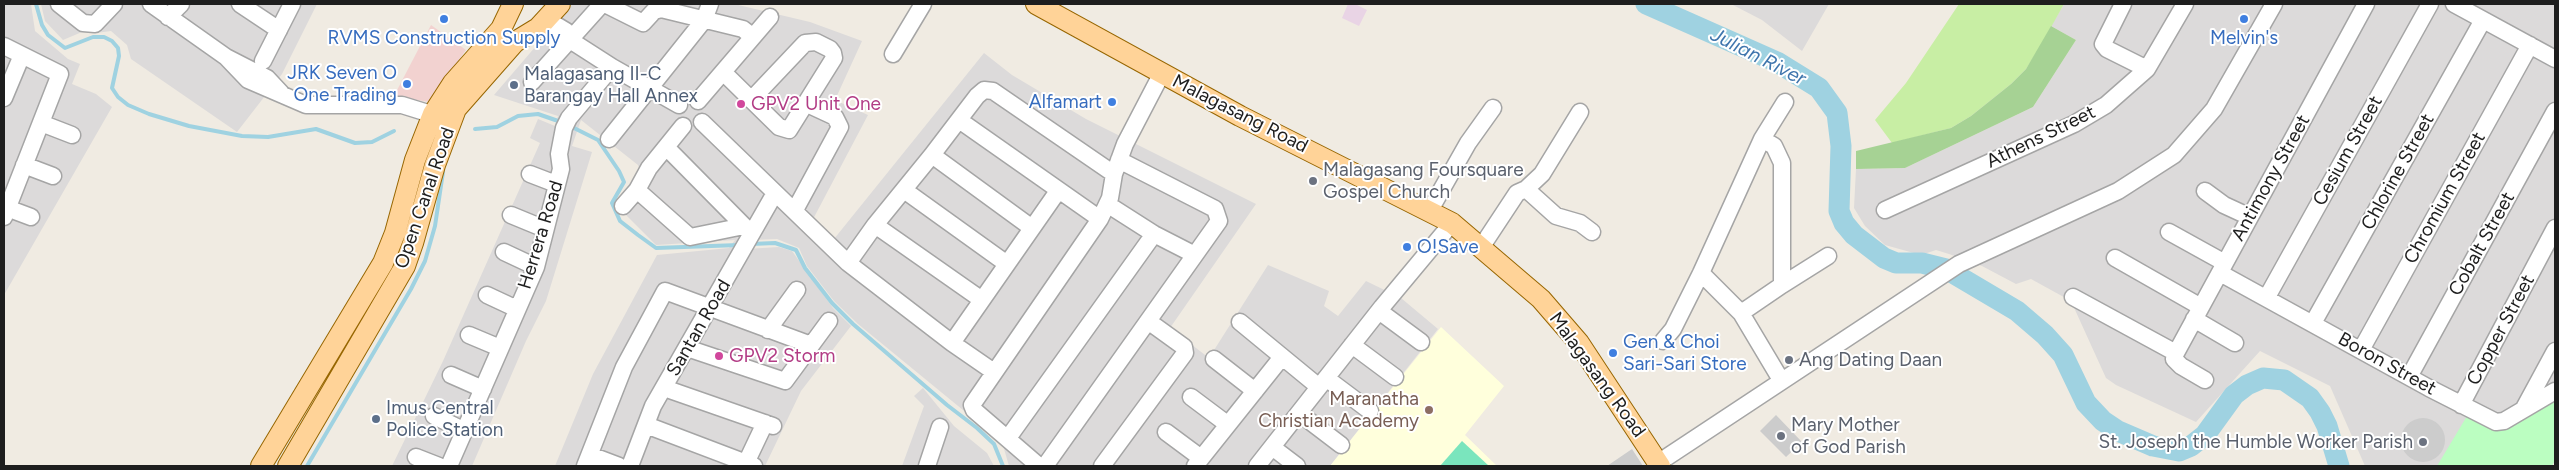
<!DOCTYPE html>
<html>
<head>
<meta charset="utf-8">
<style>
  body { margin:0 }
  #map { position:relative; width:2559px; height:470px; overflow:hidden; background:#f0ebe2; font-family:Figtree,sans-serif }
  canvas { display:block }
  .frame { position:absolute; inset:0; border:5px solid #1e1e1e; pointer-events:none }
</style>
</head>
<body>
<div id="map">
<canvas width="2559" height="470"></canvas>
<div class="frame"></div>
</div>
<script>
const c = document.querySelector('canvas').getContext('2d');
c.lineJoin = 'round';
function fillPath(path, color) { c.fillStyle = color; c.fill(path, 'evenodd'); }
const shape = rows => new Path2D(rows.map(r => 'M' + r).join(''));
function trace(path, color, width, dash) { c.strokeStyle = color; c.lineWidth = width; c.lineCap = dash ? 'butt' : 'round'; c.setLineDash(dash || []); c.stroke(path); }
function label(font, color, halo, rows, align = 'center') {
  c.font = font + ' Figtree,sans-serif'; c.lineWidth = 4; c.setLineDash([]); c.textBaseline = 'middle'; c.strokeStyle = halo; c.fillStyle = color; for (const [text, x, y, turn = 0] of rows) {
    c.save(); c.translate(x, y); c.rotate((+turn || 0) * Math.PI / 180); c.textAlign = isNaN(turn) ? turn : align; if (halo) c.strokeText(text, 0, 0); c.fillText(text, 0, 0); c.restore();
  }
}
fillPath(shape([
  [4,4,31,4,35,31,68,59,80,64,72,84,96,94,112,107,4,295],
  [41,4,317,4,282,74,237,132,131,59,127,45,111,31,96,33,89,29,63,40,45,21],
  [572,4,734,4,810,22,862,41,835,100,868,115,811,223,834,239,984,53,1012,75,1086,119,1256,204,1170,328,1209,358,1268,265,1329,291,1324,306,1338,316,1366,281,1401,298,1438,329,1330,466,1009,466,1002,442,858,324,834,301,807,266,799,248,777,239,751,240,746,249,779,247,792,251,833,308,851,326,801,391,765,466,555,466,593,374,657,255,729,248,735,240,656,245,615,204,640,171,638,165,581,120,572,146,592,152,546,301,526,341,472,466,392,466,443,361,540,143,530,138,538,119,555,126,558,116,494,95],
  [1731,4,1829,4,1802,51,1762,20],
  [2064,4,2555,4,2555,460,2552,466,2365,466,2330,386,2260,351,2196,422,2116,385,2106,378,2071,301,2031,279,2016,284,1982,266,1949,254,1936,250,1921,255,1885,245,1865,226,1854,208,1856,169,1905,168,2033,107,2076,40,2051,26],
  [923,388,954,426,987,453,994,466,902,466,924,406,914,396]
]), '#dcdada');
fillPath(shape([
  [431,25,466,50,429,102,394,96]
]), '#f2d2d0');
fillPath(shape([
  [1348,4,1355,4,1367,10,1359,26,1342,18]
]), '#e9d4e5');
fillPath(shape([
  [1441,327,1504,386,1465,435,1497,466,1330,466]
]), '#ffffdc');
fillPath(shape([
  [1776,415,1802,442,1786,457,1760,431],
  '2401 440a22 22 0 1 1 44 0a22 22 0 1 1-44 0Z',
  [1632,449,1643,466,1607,466]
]), '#ccc');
fillPath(shape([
  [1959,4,2064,4,2040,47,2026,69,2011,84,1971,116,1951,128,1892,143,1875,120,1906,83]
]), '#c8eea4');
fillPath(shape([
  [2051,26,2076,40,2033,107,1905,168,1856,169,1856,151,1951,128,1971,116,2011,84,2026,69]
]), '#a6d294');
fillPath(shape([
  [2555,392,2555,460,2552,466,2437,466,2470,411,2486,420]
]), '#bbfec1');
fillPath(shape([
  [1462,441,1489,466,1440,466]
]), '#7ae5bd');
trace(shape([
  [36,4,42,25,48,35,65,48,93,37,104,37,112,41,118,48,119,56,112,88,118,97,128,105,149,114,189,126,242,136,268,137,316,129,355,143,372,142,394,131],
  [570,126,598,140,619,171,624,182,612,203,620,221,638,235,656,248,739,245],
  [475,129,497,127,518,116,538,114,561,122],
  [751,244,775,243,796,250,805,268,832,303,853,324,947,405,977,428,994,444,1003,466],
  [307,466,411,289,425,261,435,226,443,172]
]), '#9fd2e1', 4);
trace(shape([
  [1646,4,1777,62,1819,88,1837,113,1841,146,1839,211,1844,223,1854,235,1884,258,1896,263,1922,263,1946,269,2017,311,2045,335,2063,355,2086,403,2103,421,2118,431,2153,446,2179,451,2191,446,2205,435,2234,395,2247,385,2263,378,2284,380,2310,398,2320,412,2327,426,2339,466]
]), '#9fd2e1', 21);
const minor = shape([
  [59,4,83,23,95,24,114,4],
  [151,4,226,57,267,78,281,93],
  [240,4,279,30],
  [605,4,643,23,654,11,661,9,743,29,753,37],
  [2123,4,2103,44,2107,49,2147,69],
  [2454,4,2555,59],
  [168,17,181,4],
  [546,19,566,31,570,40,612,67,679,105],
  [538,28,557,40,570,40],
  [4,46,60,74,4,217],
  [893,54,923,4],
  [226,57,248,80,306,105,402,105,444,118],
  [263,61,292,4],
  [723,72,779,127,789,130,834,58,833,53,830,49,816,42,805,43,751,100],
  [532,82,602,4],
  [4,98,22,55],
  [698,101,770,17],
  [959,120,1100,219],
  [702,122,848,263,952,343,994,372],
  [41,123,72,135],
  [609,139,704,20,710,4],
  [1762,139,1774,146,1782,163,1782,285,1741,313,1781,380],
  [666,147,749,231],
  [932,155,1032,228],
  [24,165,53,176],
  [530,174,556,184],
  [1526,189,1556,216,1580,223,1592,232],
  [637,190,690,237,744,226],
  [904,190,1007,264],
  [2205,191,2224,205,2250,217],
  [1107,204,1154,234,1195,255],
  [623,206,637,190,649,168,683,126],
  [7,208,31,217],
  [795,210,840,127,835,117,807,104],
  [1430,210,1468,143,1493,108],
  [1885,210,2074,124,2106,105,2147,69,2185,4],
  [511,215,545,229],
  [875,225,982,300],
  [2169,232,2225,263],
  [1482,246,1517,193,1526,189,1542,174,1580,112],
  [504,252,536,267],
  [2115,258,2201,307],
  [848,263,875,225,932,155,977,96,984,90,993,91,1114,174],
  [1701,273,1741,313],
  [2220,273,2429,388,2496,422,2504,421,2555,391],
  [1782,285,1828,256],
  [487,295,517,309],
  [2073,297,2176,353],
  [2267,297,2430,4],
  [1379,311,1421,342],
  [2194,319,2235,343],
  [1240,322,1319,387],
  [2313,323,2483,20],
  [768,330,797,290],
  [469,335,500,348],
  [1663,341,1673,329,1701,273,1762,139,1785,102],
  [952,343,1058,191],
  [1352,345,1395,377],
  [687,348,785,381,829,321],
  [2361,350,2530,45],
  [1214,359,1255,391],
  [451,375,483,389],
  [2409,377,2555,111],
  [1326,378,1370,411],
  [2205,380,2181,366,2174,359,2176,353,2366,4],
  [664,388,773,426],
  [1191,397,1227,424],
  [2461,405,2555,228],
  [2523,410,2555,351],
  [1299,413,1341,445],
  [434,416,465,431],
  [646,425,754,466],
  [1166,432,1201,458],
  [1008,438,1154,234],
  [1272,447,1297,466],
  [590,455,619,466],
  [416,457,439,466],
  [746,463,765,423],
  [1658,463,1959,264,2118,191,2174,155,2214,109,2274,4],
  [449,466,536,267,561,169,559,154,564,128,569,118,612,67],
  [585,466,624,367,665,291,811,345],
  [630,466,653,406,775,193],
  [927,466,940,427],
  [1039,466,974,410,972,405,1100,219,1110,198,1114,174,1125,144,1162,73],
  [1045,466,1219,221,1215,209,1119,160],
  [1102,466,1185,353,1184,347,1148,321],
  [1195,466,1282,357],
  [1257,466,1382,307,1452,223]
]);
const major = shape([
  [1036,4,1240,116,1452,223,1541,299,1579,343,1660,466],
  [261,466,383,263,395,233,415,160,433,114,453,83,501,29,513,4],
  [288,466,405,266,413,243,435,165,456,109,515,42,538,28,560,4]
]);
trace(minor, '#a5a5a5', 19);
trace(major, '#976600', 22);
trace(minor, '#fff', 16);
trace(major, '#ffd398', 20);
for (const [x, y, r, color] of [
  [444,19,5,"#3f7fe0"],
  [2244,19,5,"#3f7fe0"],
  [407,84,5,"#3f7fe0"],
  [514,85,5,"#5c6f8a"],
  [1112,102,5,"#3f7fe0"],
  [741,104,5,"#d1479c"],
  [1313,181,5,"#6b7280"],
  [1407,247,5,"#3f7fe0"],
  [1613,353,5,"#3f7fe0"],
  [719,356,5,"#d1479c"],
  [1789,360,5,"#6b7280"],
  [1429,410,5,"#8d6e63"],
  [376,419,5,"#5c6f8a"],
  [1781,436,5,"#6b7280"],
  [2423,442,5,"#6b7280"]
]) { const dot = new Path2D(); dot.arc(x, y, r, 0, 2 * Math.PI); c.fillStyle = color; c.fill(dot); trace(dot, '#fff', 2); }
label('19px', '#366cbe', '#fff', [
  ["RVMS Construction Supply",444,38],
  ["Melvin's",2244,38],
  ["JRK Seven O",397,73,"right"],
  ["One Trading",397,95,"right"],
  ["Alfamart",1102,102,"right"],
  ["O!Save",1417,247,"left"],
  ["Gen & Choi",1623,342,"left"],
  ["Sari-Sari Store",1623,364,"left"]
]);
label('19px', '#4e5e75', '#fff', [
  ["Malagasang II-C",524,74],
  ["Barangay Hall Annex",524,96],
  ["Imus Central",386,408],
  ["Police Station",386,430]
], 'left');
label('19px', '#b23c85', '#fff', [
  ["GPV2 Unit One",751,104],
  ["GPV2 Storm",729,356]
], 'left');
label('19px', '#1e1e1e', '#fff', [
  ["Malagasang Road",1240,114,27],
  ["Athens Street",2041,137,-26],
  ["Cesium Street",2348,151,-61],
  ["Chlorine Street",2398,172,-61],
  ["Antimony Street",2271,178,-61],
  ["Open Canal Road",425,198,-71],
  ["Chromium Street",2445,198,-61],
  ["Herrera Road",541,235,-73],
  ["Cobalt Street",2482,244,-61],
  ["Santan Road",699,328,-60],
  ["Copper Street",2501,330,-62],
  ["Boron Street",2387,364,29],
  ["Malagasang Road",1597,375,54]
]);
label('19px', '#5b616d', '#fff', [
  ["Malagasang Foursquare",1323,170],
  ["Gospel Church",1323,192],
  ["Ang Dating Daan",1799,360],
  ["Mary Mother",1791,425],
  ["of God Parish",1791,447],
  ["St. Joseph the Humble Worker Parish",2413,442,"right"]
], 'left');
label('19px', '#785e54', '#fff', [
  ["Maranatha",1419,399],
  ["Christian Academy",1419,421]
], 'right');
label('italic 20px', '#4076ad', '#fff', [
  ["Julian River",1758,57,27]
]);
</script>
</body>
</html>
